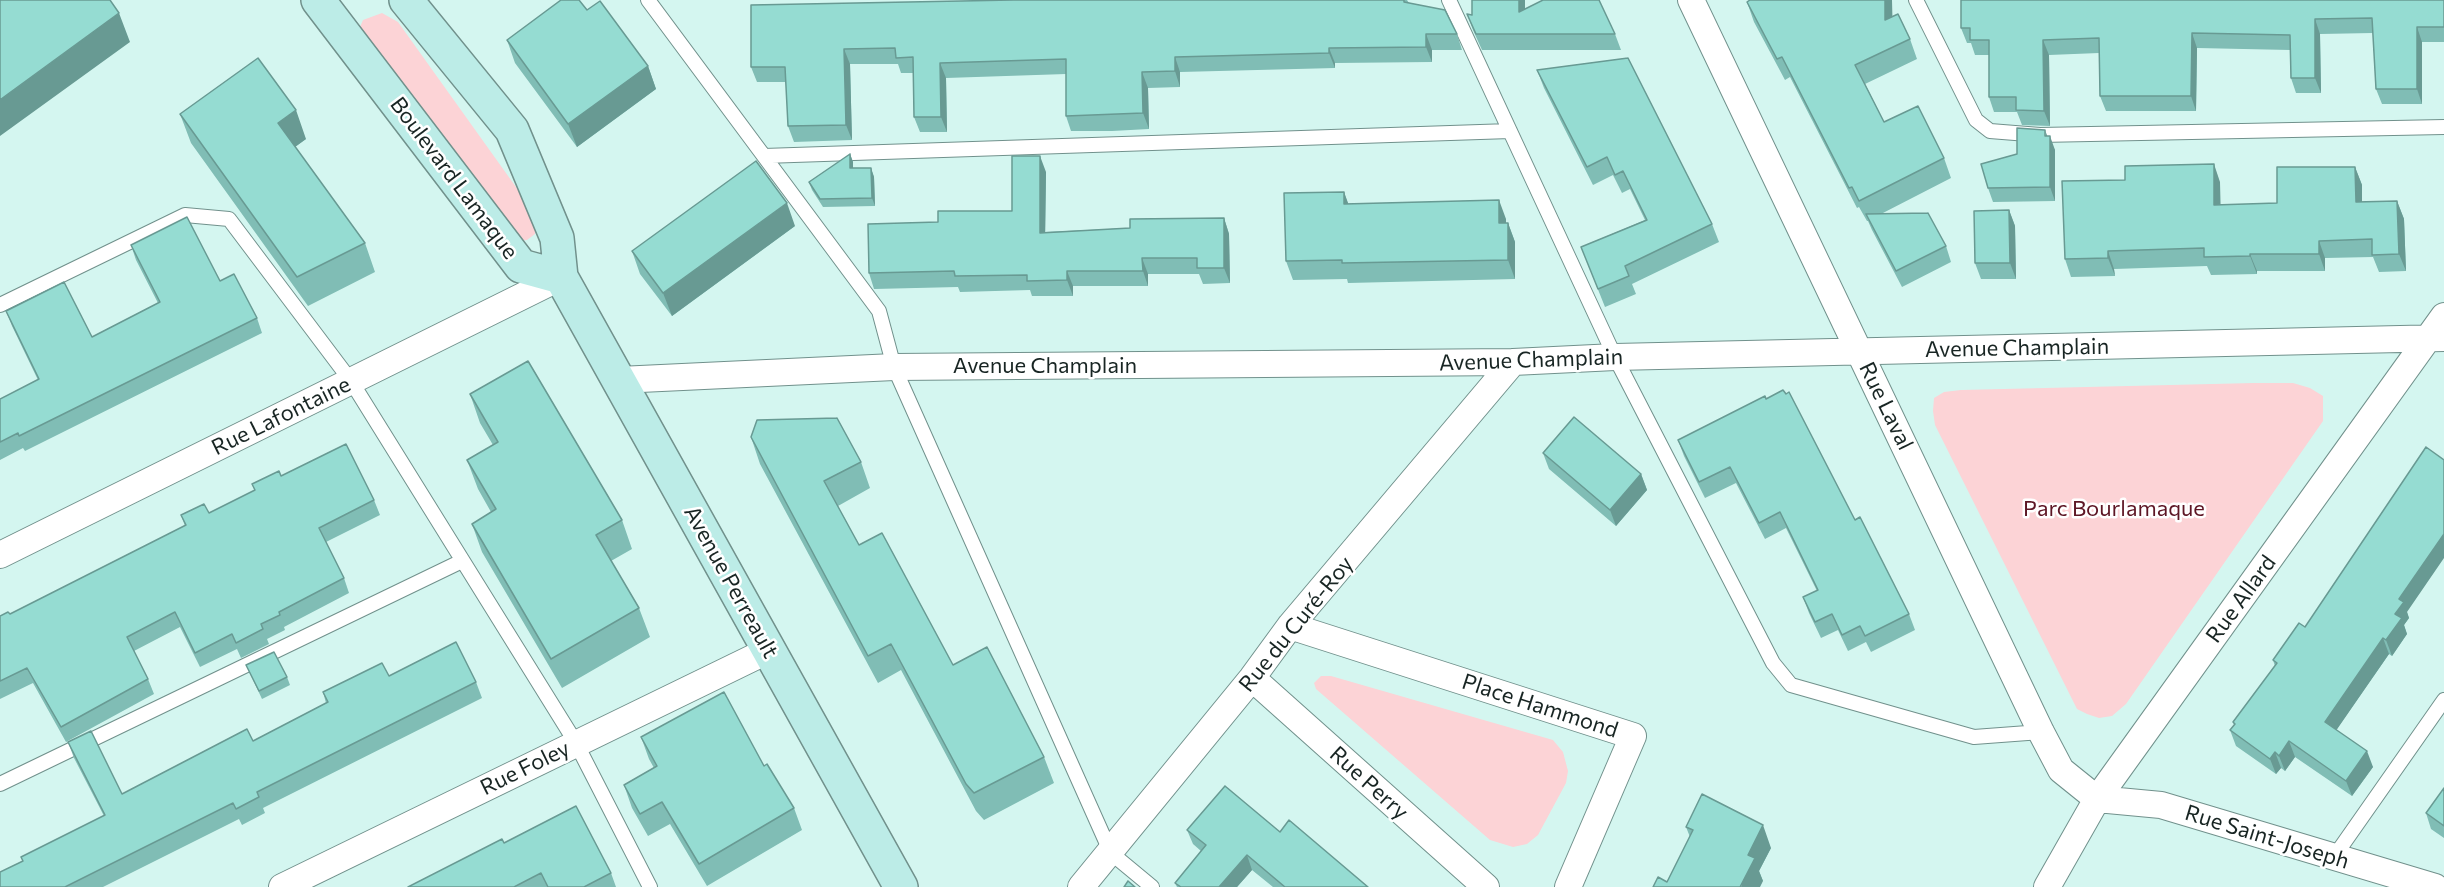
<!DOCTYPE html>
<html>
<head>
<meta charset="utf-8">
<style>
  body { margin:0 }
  canvas { display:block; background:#d4f6f0 }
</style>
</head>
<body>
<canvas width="2444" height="887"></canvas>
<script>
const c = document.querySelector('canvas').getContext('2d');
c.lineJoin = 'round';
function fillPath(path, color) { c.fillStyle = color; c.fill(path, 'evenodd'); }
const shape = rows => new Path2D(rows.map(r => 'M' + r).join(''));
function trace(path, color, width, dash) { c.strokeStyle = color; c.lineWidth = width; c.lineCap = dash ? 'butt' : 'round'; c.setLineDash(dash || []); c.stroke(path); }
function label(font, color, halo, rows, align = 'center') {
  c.font = font + ' Commissioner,sans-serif'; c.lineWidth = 5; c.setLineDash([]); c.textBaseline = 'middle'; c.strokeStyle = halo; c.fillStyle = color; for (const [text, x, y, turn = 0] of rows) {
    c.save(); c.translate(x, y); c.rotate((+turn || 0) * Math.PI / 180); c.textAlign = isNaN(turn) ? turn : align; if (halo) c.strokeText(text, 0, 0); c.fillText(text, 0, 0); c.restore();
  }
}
fillPath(shape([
  [382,13,398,22,536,215,535,234,527,240,520,241,363,39,360,27,363,20],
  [2254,383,2293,383,2310,388,2323,396,2323,421,2126,704,2112,716,2099,718,2087,714,2077,709,1935,425,1933,411,1934,398,1944,392,1961,390],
  [1321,676,1331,676,1553,740,1563,752,1568,771,1566,783,1538,835,1527,844,1513,847,1490,840,1316,689,1314,683]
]), '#fcd3d6');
const lane = shape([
  [648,0,879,311,894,367,1111,853,1152,887],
  [1449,0,1615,357,1773,663,1791,685,1974,737,2041,732],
  [1916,0,1976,120,1990,131,2040,135,2444,127],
  [764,156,1510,131],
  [0,305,185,215,229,219,351,381,576,743,650,887],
  [0,784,462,561],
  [2334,857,2444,700]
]);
const street = shape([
  [1691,0,2041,732,2061,770,2097,799],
  [619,380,894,367,1513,362,1615,357,2444,338],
  [0,555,561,277],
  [1290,626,1633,736,1568,887],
  [1252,678,1486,887],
  [2097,799,2161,805,2435,887],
  [282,887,769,650],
  [1081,887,1252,678,1290,626,1513,362],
  [2047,887,2097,799,2444,316]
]);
const secondary = shape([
  [318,0,521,266,561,277],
  [406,0,512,130,557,238,561,277,901,887]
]);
trace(lane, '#71918c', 16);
trace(street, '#71918c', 28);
trace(secondary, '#71918c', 36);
trace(lane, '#fff', 14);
trace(street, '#fff', 26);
trace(secondary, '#bcece7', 33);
fillPath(shape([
  [1013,0,1407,0,1409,3,1457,34,1462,50,1432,50,1432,62,1335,63,1335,68,1180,72,1180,87,1148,88,1149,129,1112,131,1071,131,1066,116,1066,74,946,78,947,132,920,132,914,117,914,73,901,73,898,64,850,64,852,140,794,142,788,126,786,82,757,82,751,67],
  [1525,0,1525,9,1615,34,1621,50,1482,50,1473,30,1467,14,1472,15],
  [1750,0,1892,0,1892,17,1910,39,1917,59,1865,84,1884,122,1944,158,1951,178,1881,214,1946,246,1951,262,1902,287,1872,230,1868,221,1867,221,1859,207,1857,208,1790,77,1785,80,1754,22,1747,2],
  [2444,0,2444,42,2422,42,2422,104,2382,104,2376,89,2373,33,2320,34,2321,93,2296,93,2291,78,2290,50,2197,48,2196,111,2106,111,2100,96,2099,53,2049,55,2050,126,2022,125,2017,112,1994,112,1989,97,1989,55,1975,55,1971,43,1967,43,1961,28],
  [587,10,648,66,656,89,577,147,515,63,507,40],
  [1537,70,1712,224,1719,242,1632,284,1636,294,1605,307,1581,247,1645,220,1630,189,1622,193,1613,175,1593,185,1544,88],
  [180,114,306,139,295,147,365,243,375,272,308,306,191,143],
  [2047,136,2055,150,2055,201,1993,202,1988,188,2017,154],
  [850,154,853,162,853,168,871,168,874,177,875,206,823,207,812,190,809,182],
  [2355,167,2362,185,2362,202,2397,201,2404,219,2406,271,2379,272,2373,257,2325,258,2325,271,2257,271,2257,274,2211,275,2207,266,2114,269,2115,276,2071,277,2065,259,2220,182,2220,205,2277,203],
  [1046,172,1045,232,1130,228,1224,218,1229,234,1230,283,1203,284,1199,274,1148,274,1148,286,1073,286,1073,296,1032,296,1030,290,960,292,958,287,874,289,869,273,1012,211],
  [1344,192,1348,204,1506,219,1506,223,1508,223,1515,242,1515,279,1348,283,1347,279,1293,280,1286,261],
  [2009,210,2015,226,2016,279,1981,279,1975,263],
  [795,226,672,316,640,274,632,251],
  [131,245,220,281,257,318,262,333,25,451,23,448,0,460,0,399,38,380,12,326,6,311,92,337,158,303,136,260],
  [470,394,622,520,632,549,611,561,639,608,650,637,562,688,482,552,472,524,491,512,478,489,467,460,493,445,480,423],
  [751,437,861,462,870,488,838,506,859,545,953,665,1044,757,1054,783,984,820,976,811,901,670,878,683,760,464],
  [1678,440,1855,520,1909,614,1915,630,1871,652,1866,642,1848,651,1838,630,1821,638,1809,613,1803,597,1817,591,1786,528,1765,539,1736,483,1705,498,1684,456],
  [1543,453,1641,474,1647,490,1616,526,1549,469],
  [281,476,374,500,380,515,326,542,344,578,349,593,284,627,285,630,267,639,269,644,241,658,237,649,200,667,180,627,134,651,148,679,154,694,66,742,33,683,0,699,0,616,10,614,185,526,181,515,209,513,255,491,252,484],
  [2407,612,2409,618,2404,625,2407,634,2392,656,2389,654,2336,730,2373,767,2352,796,2295,757,2285,771,2281,768,2276,774,2236,746,2230,730,2234,725,2233,722,2275,666,2273,660,2305,627],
  [246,665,287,677,290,685,262,699],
  [389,676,476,682,482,698,263,808,265,813,242,825,239,819,103,887,0,887,23,861,104,816,74,758,68,742,122,794,253,741,326,703,323,692],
  [641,737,764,766,794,808,802,830,707,886,670,824,648,836,632,808,624,785,654,768,649,759],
  [2444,788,2444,838,2431,829,2426,813],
  [1686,827,1771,848,1759,871,1763,881,1667,882,1690,837],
  [1187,830,1280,832,1368,887,1273,887,1252,870,1237,887,1177,887,1175,883,1201,851,1193,844],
  [504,843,611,873,616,887,408,887]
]), '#80bdb5');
fillPath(shape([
  [1519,0,1525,0,1525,28,1519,12],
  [1885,0,1892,0,1893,41,1885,20],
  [119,13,130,42,0,136,0,100],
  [2315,19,2320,34,2321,93,2315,78],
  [2417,27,2422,42,2422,104,2417,89],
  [2192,33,2197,48,2196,111,2191,96],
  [1426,34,1432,50,1432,62,1426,47],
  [2043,40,2049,55,2050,126,2044,111],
  [1329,48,1335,63,1335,68,1329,53],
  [844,49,850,64,852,140,846,125],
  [1175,57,1180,72,1180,87,1175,71],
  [940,63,946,78,947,132,941,117],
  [648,66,656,89,577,147,568,124],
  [1142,72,1148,88,1149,129,1143,113],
  [296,110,306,139,288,152,278,123],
  [2045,130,2050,143,2050,136,2055,150,2055,201,2050,187],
  [850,154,853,162,853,177,850,168],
  [1040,156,1046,172,1045,248,1040,233],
  [2214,164,2220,182,2221,222,2214,205],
  [2355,167,2362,185,2362,220,2356,202],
  [871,168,874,177,875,206,872,198],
  [1344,192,1351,211,1344,204],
  [1499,200,1506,219,1506,242,1499,223],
  [2397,201,2404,219,2406,271,2399,254],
  [787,203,795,226,672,316,663,293],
  [2009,210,2015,226,2016,279,2010,263],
  [1224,218,1229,234,1230,283,1224,268],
  [1508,223,1515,242,1515,279,1508,260],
  [2319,241,2325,258,2325,271,2319,254],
  [2108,251,2114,269,2115,276,2108,258],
  [2250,254,2257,271,2257,274,2250,256],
  [1142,258,1148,274,1148,286,1143,271],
  [1067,271,1073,286,1073,296,1067,280],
  [1641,474,1647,490,1616,526,1610,510],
  [2444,534,2444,558,2407,612,2409,618,2404,625,2407,634,2392,656,2386,640,2395,614,2399,599],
  [2383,638,2389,654,2331,738,2325,722],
  [2289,741,2295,757,2285,771,2279,756],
  [2367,751,2373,767,2352,796,2346,781],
  [2275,752,2281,768,2276,774,2270,759],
  [1763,825,1771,848,1759,871,1763,881,1760,887,1741,887,1748,855],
  [1247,855,1252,870,1237,887,1219,887]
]), '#689a93');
const building = shape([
  [0,0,110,0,119,13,0,100,0,0],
  [561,0,579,0,587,10,600,1,648,66,568,124,507,40,561,0],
  [1013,0,1404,0,1404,2,1445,10,1457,34,1426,34,1426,47,1329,48,1329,53,1175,57,1175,71,1142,72,1143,113,1066,116,1066,59,940,63,941,117,914,117,913,57,896,58,895,48,844,49,846,125,788,126,785,67,751,67,751,5,1013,0],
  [1472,0,1519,0,1519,12,1543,0,1599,0,1615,34,1476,34,1467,14,1472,15,1472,0],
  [1750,0,1885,0,1885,20,1898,14,1910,39,1855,65,1884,122,1918,106,1944,158,1859,201,1852,187,1849,188,1782,57,1777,59,1747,2,1750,0],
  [1961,0,2444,0,2444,27,2417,27,2417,89,2376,89,2372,18,2315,19,2315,78,2291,78,2290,35,2192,33,2191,96,2100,96,2099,38,2043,40,2044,111,2016,110,2016,97,1989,97,1989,40,1970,40,1970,28,1961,28,1961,0],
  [258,58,296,110,278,123,365,243,297,277,180,114,258,58],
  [1628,58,1712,224,1625,266,1629,276,1598,289,1581,247,1647,220,1623,171,1615,175,1607,157,1587,167,1537,70,1628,58],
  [2017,128,2045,130,2045,136,2050,136,2050,187,1988,188,1981,164,2017,154,2017,128],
  [850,154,850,168,871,168,872,198,820,199,809,182,850,154],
  [1012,156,1040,156,1040,233,1130,228,1130,219,1224,218,1224,268,1197,268,1197,258,1142,258,1143,271,1067,271,1067,280,1027,281,1027,275,955,276,954,271,869,273,868,224,938,222,938,211,1012,211,1012,156],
  [756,161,787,203,663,293,632,251,756,161],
  [2214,164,2214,205,2277,203,2277,167,2355,167,2356,202,2397,201,2399,254,2372,255,2372,239,2319,241,2319,254,2250,254,2250,256,2204,257,2204,248,2108,251,2108,258,2065,259,2062,181,2125,180,2125,166,2214,164],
  [1344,192,1344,204,1499,200,1499,223,1508,223,1508,260,1342,263,1342,260,1286,261,1284,193,1344,192],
  [2009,210,2010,263,1975,263,1974,211,2009,210],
  [1928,213,1946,246,1896,271,1866,214,1928,213],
  [187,217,220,281,234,274,257,318,19,436,18,433,0,442,0,399,39,379,6,311,64,282,92,337,160,302,131,245,187,217],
  [528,361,622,520,596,535,639,608,551,659,472,524,496,509,467,460,498,442,470,394,528,361],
  [1783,390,1786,394,1789,392,1855,520,1860,517,1909,614,1865,636,1860,626,1842,635,1832,614,1815,622,1803,597,1818,590,1780,512,1759,523,1730,467,1699,482,1678,440,1765,396,1766,399,1783,390],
  [1574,417,1641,474,1610,510,1543,453,1574,417],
  [837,418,861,462,824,481,859,545,882,533,953,665,987,647,1044,757,974,793,966,784,891,644,868,656,751,437,757,420,837,418],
  [346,444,374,500,319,528,344,578,279,612,280,615,261,624,263,629,236,643,232,634,195,653,175,612,127,637,148,679,61,727,27,668,0,681,0,616,8,612,10,614,186,525,181,515,204,504,209,513,255,490,252,484,279,471,281,476,346,444],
  [2426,447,2444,460,2444,534,2399,599,2404,602,2395,614,2402,618,2386,640,2383,638,2325,722,2367,751,2346,781,2289,741,2279,756,2275,752,2270,759,2230,730,2235,724,2233,722,2277,663,2273,660,2299,623,2305,627,2426,447],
  [456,642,476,682,257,792,259,797,236,809,233,803,65,887,0,887,0,872,23,861,21,857,105,815,68,742,91,731,122,794,247,729,253,741,328,702,323,692,382,663,389,676,456,642],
  [274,652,287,677,259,691,246,665,274,652],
  [724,692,764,766,767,764,794,808,699,864,662,802,640,814,624,785,657,766,641,737,724,692],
  [1225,786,1280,832,1289,820,1368,887,1285,887,1247,855,1219,887,1181,887,1175,883,1206,845,1187,830,1225,786],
  [2444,788,2444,826,2426,813,2444,788],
  [1702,794,1763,825,1748,855,1755,858,1740,887,1653,887,1658,877,1667,882,1693,830,1686,827,1702,794],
  [576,806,611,873,584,887,548,887,541,873,514,887,408,887,502,839,504,843,576,806],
  [1128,881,1135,887,1124,887,1128,881]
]);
fillPath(building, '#95dcd2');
trace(building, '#689a93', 1.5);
label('22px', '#182523', '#fff', [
  ["Boulevard Lamaque",454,178,53],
  ["Avenue Champlain",2017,348,-1],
  ["Avenue Champlain",1531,360,-2],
  ["Avenue Champlain",1045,366],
  ["Rue Laval",1886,406,64],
  ["Rue Lafontaine",281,416,-26],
  ["Avenue Perreault",731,582,61],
  ["Rue Allard",2241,599,-54],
  ["Rue du Curé-Roy",1296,624,-51],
  ["Place Hammond",1540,706,18],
  ["Rue Foley",525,768,-26],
  ["Rue Perry",1369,783,42],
  ["Rue Saint-Joseph",2267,837,17]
]);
label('22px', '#5d1625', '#fff', [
  ["Parc Bourlamaque",2114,509]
]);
</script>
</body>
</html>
